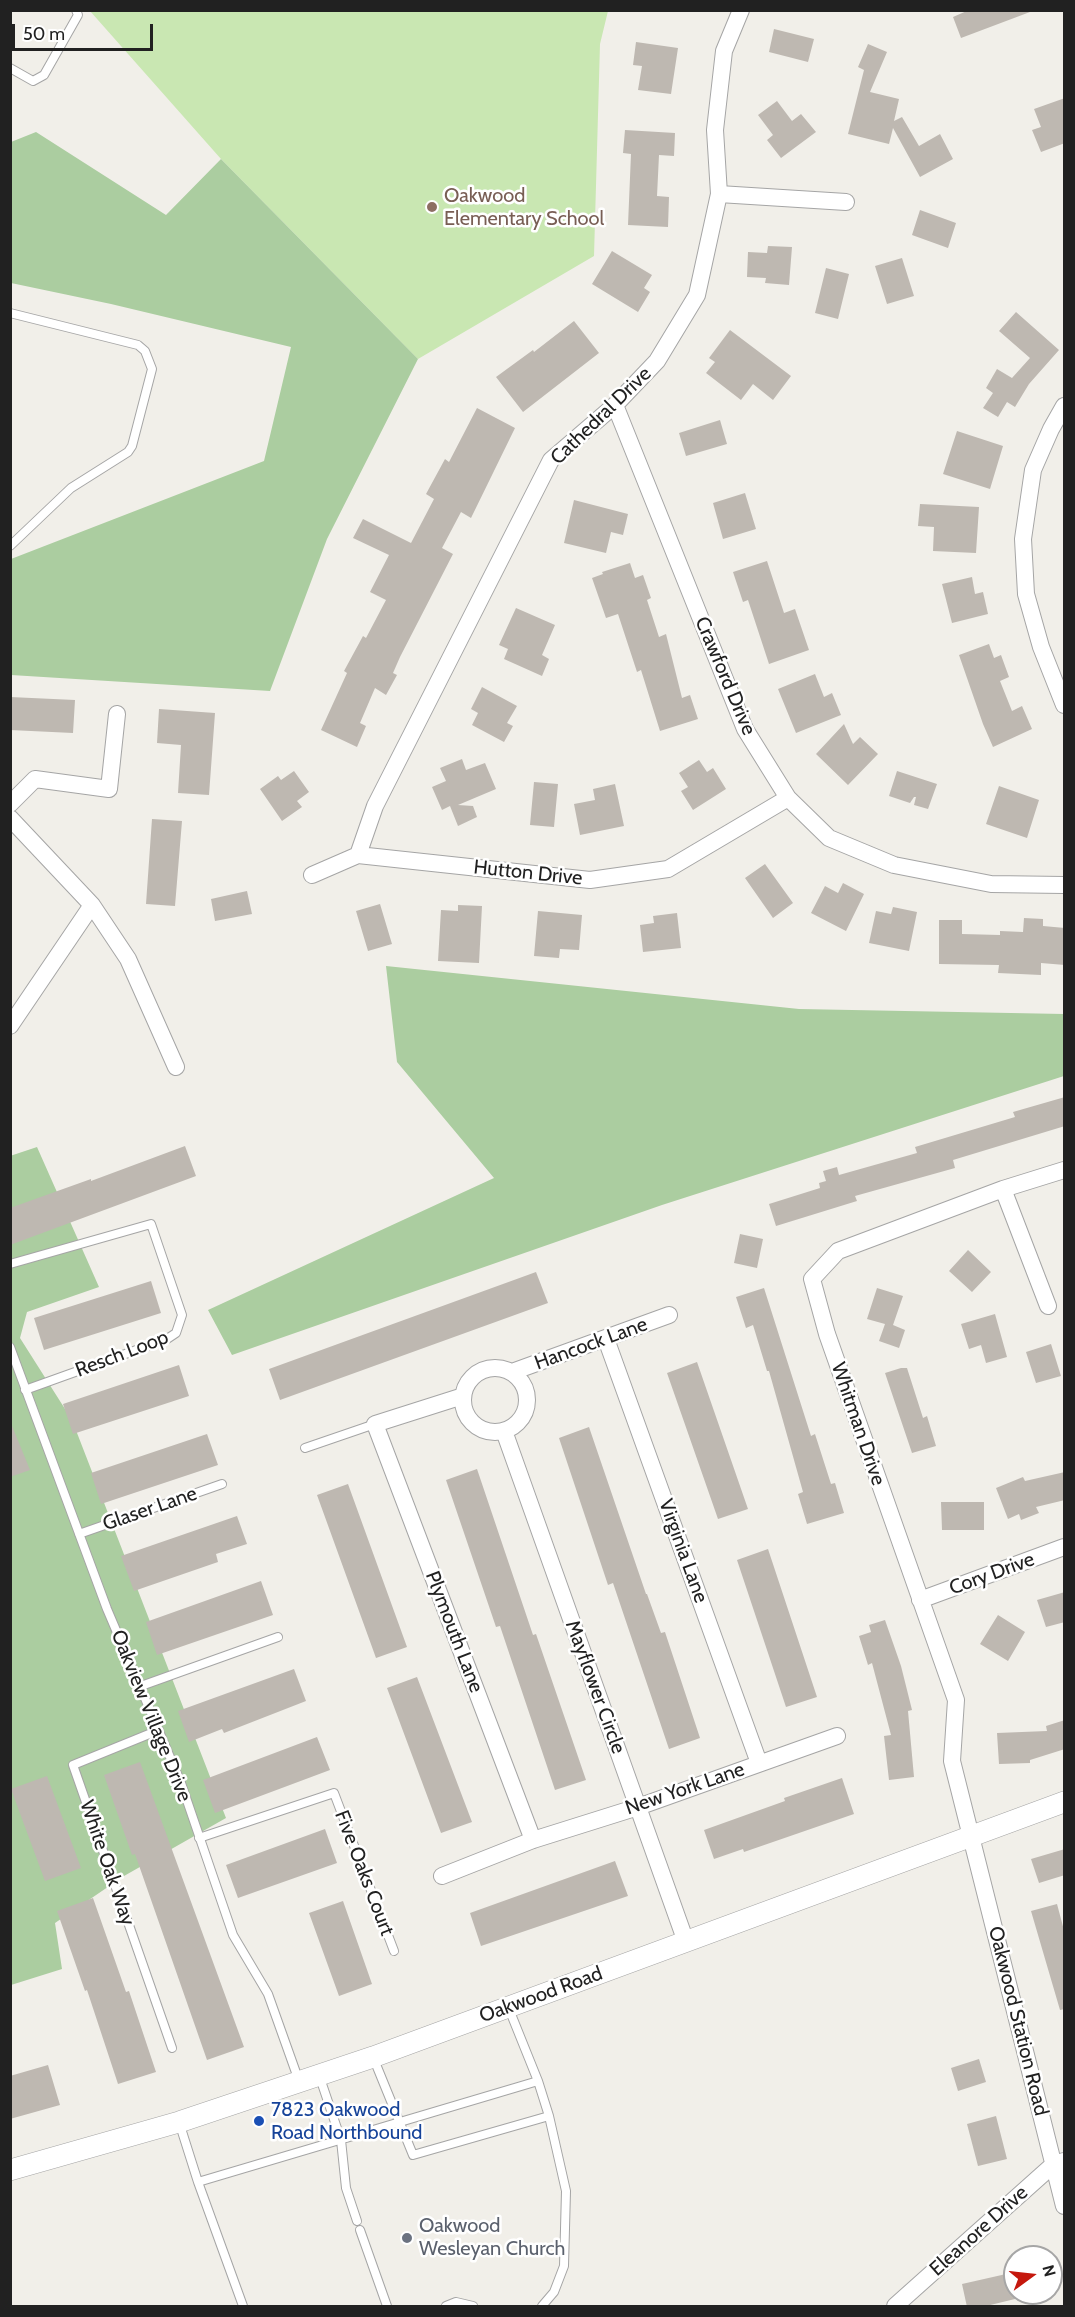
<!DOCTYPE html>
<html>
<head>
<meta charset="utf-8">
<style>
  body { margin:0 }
  #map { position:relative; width:1075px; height:2317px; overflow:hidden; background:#f1efe9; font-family:Cabin,sans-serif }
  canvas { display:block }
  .frame { position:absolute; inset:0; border:12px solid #212121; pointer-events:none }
  .north { position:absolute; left:1003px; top:2245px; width:60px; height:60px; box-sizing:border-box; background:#fff; border:2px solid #a6a6a6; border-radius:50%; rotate:75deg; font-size:16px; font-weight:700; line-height:24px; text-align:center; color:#212121 }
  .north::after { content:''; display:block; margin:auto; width:21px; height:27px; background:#c5180d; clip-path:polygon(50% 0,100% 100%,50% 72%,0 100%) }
  .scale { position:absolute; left:12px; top:24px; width:141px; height:27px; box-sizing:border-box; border:3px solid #212121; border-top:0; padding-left:8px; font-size:18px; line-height:21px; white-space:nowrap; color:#212121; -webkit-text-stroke:4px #fff; paint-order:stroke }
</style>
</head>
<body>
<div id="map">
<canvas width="1075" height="2317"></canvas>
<div class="frame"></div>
<div class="north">N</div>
<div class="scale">50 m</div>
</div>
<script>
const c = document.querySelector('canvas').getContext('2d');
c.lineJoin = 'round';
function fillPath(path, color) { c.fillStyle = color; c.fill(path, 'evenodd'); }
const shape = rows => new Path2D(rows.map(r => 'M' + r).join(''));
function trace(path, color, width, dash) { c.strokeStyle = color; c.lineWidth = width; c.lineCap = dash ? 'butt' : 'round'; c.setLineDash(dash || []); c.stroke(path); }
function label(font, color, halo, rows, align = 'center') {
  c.font = font + ' Cabin,sans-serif'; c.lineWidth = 5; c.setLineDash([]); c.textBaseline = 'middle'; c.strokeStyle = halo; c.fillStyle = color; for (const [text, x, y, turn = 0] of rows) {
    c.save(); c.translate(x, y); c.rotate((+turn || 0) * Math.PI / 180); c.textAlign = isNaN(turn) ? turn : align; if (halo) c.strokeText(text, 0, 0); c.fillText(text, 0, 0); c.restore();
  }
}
fillPath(shape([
  [90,11,608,11,600,44,594,256,418,359,221,159]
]), '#c9e7b2');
fillPath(shape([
  [36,132,166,215,221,159,418,359,327,539,270,691,11,675,11,559,264,461,291,347,111,304,11,283,11,142],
  [386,966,799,1009,1064,1014,1064,1076,662,1205,232,1355,208,1310,494,1178,397,1062],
  [37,1147,99,1287,27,1312,20,1338,72,1420,226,1818,124,1876,55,1923,62,1969,11,1985,10,1156]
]), '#abcda0');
fillPath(shape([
  [969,10,1030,10,1030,12,961,38,953,17],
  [774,29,814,39,808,62,769,52],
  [636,42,678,48,671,94,638,90,642,66,633,65],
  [868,44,887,52,870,92,899,99,894,121,902,117,919,146,940,134,953,159,920,177,893,128,889,144,848,134,864,70,858,67],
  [1065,98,1065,143,1041,152,1032,130,1041,127,1034,109],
  [777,101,792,121,801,114,816,132,781,158,767,140,773,135,758,115],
  [625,130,675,133,674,156,659,155,657,196,669,197,668,227,628,225,631,154,623,153],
  [920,210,956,223,948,248,912,235],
  [768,246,792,247,789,285,765,283,766,278,747,277,748,252,767,253],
  [612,251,652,275,644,288,650,292,638,312,592,284],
  [902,258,914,296,887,304,875,266],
  [826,268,849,274,838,319,815,313],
  [1016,312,1059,350,1029,384,1015,407,1007,402,998,417,983,408,993,393,986,388,997,369,1012,378,1030,358,999,331],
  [574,321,599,353,523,412,496,377,533,350,534,352],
  [730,330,791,376,773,400,753,384,741,400,706,373,715,362,709,358],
  [477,408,515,428,471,518,461,512,442,548,453,554,400,657,393,673,397,675,386,695,375,688,360,723,366,726,357,747,321,730,347,673,344,671,363,636,366,638,386,600,370,592,389,555,353,538,363,519,411,543,434,499,426,494,445,459,449,462],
  [720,420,727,444,686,456,679,433],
  [957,431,1003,446,990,489,943,474],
  [745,493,756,529,723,539,713,503],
  [574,500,628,514,623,535,611,532,606,553,564,543],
  [920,504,979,507,976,553,933,551,934,527,918,526],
  [767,561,784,613,795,609,809,650,769,664,748,600,743,602,733,572],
  [630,563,635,578,643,575,651,598,647,600,659,637,666,634,682,698,690,695,698,719,660,731,641,670,637,672,618,614,606,618,592,578,603,574,602,572],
  [972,577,975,594,983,592,988,614,952,623,942,584],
  [516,608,555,625,542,655,549,659,542,676,504,659,508,649,499,645],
  [989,644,994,658,1001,655,1009,677,1000,681,1012,711,1022,706,1032,729,993,747,983,724,959,655],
  [815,674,824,697,832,693,841,715,796,733,778,689],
  [482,687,517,706,507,723,513,726,504,742,472,725,478,713,471,709],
  [10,697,75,700,73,733,10,730],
  [159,709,215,713,209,795,178,793,181,745,157,743],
  [844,724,853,744,860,737,878,754,848,785,816,754],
  [462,759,466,770,485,763,496,789,458,805,473,806,477,817,458,826,450,806,442,810,432,787,446,781,440,768],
  [699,760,707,772,713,768,726,789,693,810,681,791,688,787,679,773],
  [294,771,309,792,297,801,302,807,282,821,260,789,278,776,281,780],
  [897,771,937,784,928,809,914,805,916,797,914,797,910,803,889,796],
  [534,782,558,784,554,827,530,825],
  [615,784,624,826,580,835,574,804,595,800,593,789],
  [999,786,1039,800,1027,838,986,824],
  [152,819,182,821,175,906,146,904],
  [765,864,793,903,773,918,745,878],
  [843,883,864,894,846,931,811,913,825,886,838,893],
  [247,891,252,914,215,921,211,899],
  [380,904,392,944,368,951,356,911],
  [458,905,482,906,479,963,438,961,441,910,458,911],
  [893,907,917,912,909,951,869,943,876,911,891,914],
  [538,911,582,915,579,950,560,949,559,958,534,956],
  [677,913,681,948,643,952,640,925,654,923,653,916],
  [1024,918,1043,919,1043,926,1065,928,1065,965,1041,963,1041,975,998,973,999,965,939,964,939,920,962,920,962,934,1000,935,1000,931,1023,932],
  [1065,1097,1065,1126,953,1160,955,1168,855,1196,857,1201,776,1226,769,1204,820,1188,819,1183,826,1181,823,1171,837,1167,839,1175,917,1153,915,1147,1015,1117,1013,1112],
  [185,1146,196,1176,10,1245,10,1208,91,1179,91,1181],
  [740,1234,763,1239,757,1268,734,1263],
  [968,1250,991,1272,972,1292,949,1271],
  [536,1272,548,1303,280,1400,269,1369],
  [151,1281,161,1313,44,1350,34,1318],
  [764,1288,811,1436,815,1434,831,1484,835,1483,844,1513,807,1524,798,1494,803,1492,769,1371,767,1371,753,1325,746,1328,736,1297],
  [877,1288,903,1296,893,1325,905,1330,899,1348,879,1341,885,1324,867,1319],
  [995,1314,1007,1357,986,1363,981,1345,969,1349,961,1324],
  [1051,1344,1061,1376,1036,1383,1026,1352],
  [697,1362,748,1509,718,1519,667,1373],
  [179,1365,189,1396,73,1434,63,1404],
  [901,1368,907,1368,923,1418,927,1416,936,1446,912,1453,885,1373],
  [10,1421,30,1470,10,1477],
  [589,1427,646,1594,647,1594,661,1633,665,1632,700,1738,669,1749,613,1583,608,1585,559,1438],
  [207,1434,218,1465,101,1504,91,1473],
  [477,1469,533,1635,536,1634,586,1780,555,1790,500,1626,496,1627,446,1480],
  [1065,1472,1065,1500,1036,1507,1039,1513,1021,1520,1019,1514,1008,1519,996,1488,1023,1477,1025,1481],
  [348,1484,407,1647,376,1658,317,1495],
  [941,1502,984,1502,984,1530,942,1530],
  [237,1516,247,1544,216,1554,218,1562,134,1591,121,1556],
  [768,1549,817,1697,786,1707,737,1560],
  [261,1581,273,1615,157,1655,146,1622],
  [1065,1592,1065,1622,1046,1627,1037,1600],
  [998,1615,1025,1632,1008,1661,980,1644],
  [885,1620,901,1666,912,1710,908,1711,914,1777,889,1780,884,1736,891,1735,872,1663,868,1665,859,1636,871,1632,869,1625],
  [294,1669,306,1701,224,1733,222,1729,189,1742,178,1711],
  [417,1677,472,1822,441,1833,387,1688],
  [1065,1720,1065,1749,1030,1760,1030,1763,999,1764,997,1733,1047,1731,1046,1726],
  [317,1737,330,1770,215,1813,203,1780],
  [140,1762,244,2047,207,2060,135,1854,132,1855,104,1775],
  [47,1776,81,1868,45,1881,11,1789],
  [842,1778,854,1814,744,1852,743,1849,714,1859,704,1830,785,1801,784,1798],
  [325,1829,337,1863,238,1898,226,1865],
  [1065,1849,1065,1875,1039,1883,1031,1859],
  [615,1861,628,1896,481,1946,470,1913],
  [93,1898,126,1992,129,1991,156,2072,118,2084,87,1990,85,1991,57,1911],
  [343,1901,372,1984,339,1996,309,1913],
  [1057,1904,1065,1934,1065,2009,1060,2010,1031,1911],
  [979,2059,986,2082,958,2091,951,2068],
  [48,2065,60,2105,10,2119,10,2076],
  [996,2116,1007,2159,978,2166,967,2124],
  [1015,2272,1015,2299,982,2307,967,2307,962,2284]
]), '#beb8b1');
const service = shape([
  [10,68,33,81,44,75,78,15,76,10],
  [10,313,138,345,145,351,152,369,132,446,128,452,71,488,10,546],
  [10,1264,151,1224,182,1315,176,1333,167,1339,25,1390],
  [10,1347,107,1609,181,1783,233,1935,268,1994,299,2081],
  [305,1448,375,1424],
  [79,1534,222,1484],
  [141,1686,278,1637],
  [159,1730,73,1765,172,2048],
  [199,1838,334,1793,394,1951],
  [373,2057,413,2155,549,2116,538,2081,509,2009],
  [319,2075,341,2140,346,2188,357,2221],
  [179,2122,198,2182,538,2081],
  [198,2182,243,2306],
  [360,2230,387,2306],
  [446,2306,456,2302,473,2306],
  [542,2306,554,2292,564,2266,566,2191,549,2116]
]);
const minor = shape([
  [719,194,846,202],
  [615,405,745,729,788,798,829,838,894,865,991,884,1064,885],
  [1064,406,1051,429,1033,470,1023,539,1026,594,1041,647,1064,705],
  [10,804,35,779,109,789,117,714],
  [10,818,92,905,128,959,176,1067],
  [358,855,590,880,668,869,788,798],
  [312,875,358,855,375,806,551,460,615,405,657,361,697,295,719,194,715,130,724,51,741,10],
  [10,1026,92,905],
  [1064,1170,1003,1189,838,1251,812,1279,827,1334,956,1700,952,1761,1064,2206],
  [1003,1189,1048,1306],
  [606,1339,759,1763],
  '463 1400a32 32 0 1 1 64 0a32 32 0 1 1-64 0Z',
  [512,1372,669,1315],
  [463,1396,375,1424,533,1840],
  [504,1431,686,1942],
  [920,1600,1064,1547],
  [442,1876,533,1840,638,1807,837,1736],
  [895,2306,1054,2164,1064,2161]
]);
const tertiary = shape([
  [10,2170,179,2122,373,2057,1064,1802]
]);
trace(service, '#a5a5a5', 10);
trace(minor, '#a5a5a5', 18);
trace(tertiary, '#a5a5a5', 22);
trace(service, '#fff', 8);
trace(minor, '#fff', 16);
trace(tertiary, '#fff', 21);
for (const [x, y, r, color] of [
  [432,207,6,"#8d6e63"],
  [259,2121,6,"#1a4fb4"],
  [407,2238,6,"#6b7280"]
]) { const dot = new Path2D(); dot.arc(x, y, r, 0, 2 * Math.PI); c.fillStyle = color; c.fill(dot); trace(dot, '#fff', 2); }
label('20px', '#785e54', '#fff', [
  ["Oakwood",444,196],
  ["Elementary School",444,219]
], 'left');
label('20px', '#212121', '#fff', [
  ["Cathedral Drive",601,416,-44],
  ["Crawford Drive",725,676,67],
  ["Hutton Drive",528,873,6],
  ["Hancock Lane",591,1344,-20],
  ["Resch Loop",122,1354,-21],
  ["Whitman Drive",858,1424,71],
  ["Glaser Lane",150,1509,-19],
  ["Virginia Lane",683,1551,70],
  ["Cory Drive",992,1574,-20],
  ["Plymouth Lane",454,1632,69],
  ["Mayflower Circle",595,1687,70],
  ["Oakview Village Drive",151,1716,68],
  ["New York Lane",685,1789,-19],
  ["White Oak Way",107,1863,71],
  ["Five Oaks Court",364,1873,69],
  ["Oakwood Road",541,1995,-20],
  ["Oakwood Station Road",1018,2021,76],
  ["Eleanore Drive",979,2231,-42]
]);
label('20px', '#164399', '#fff', [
  ["7823 Oakwood",271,2110],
  ["Road Northbound",271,2133]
], 'left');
label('20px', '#5b616d', '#fff', [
  ["Oakwood",419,2226],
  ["Wesleyan Church",419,2249]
], 'left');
</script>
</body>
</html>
